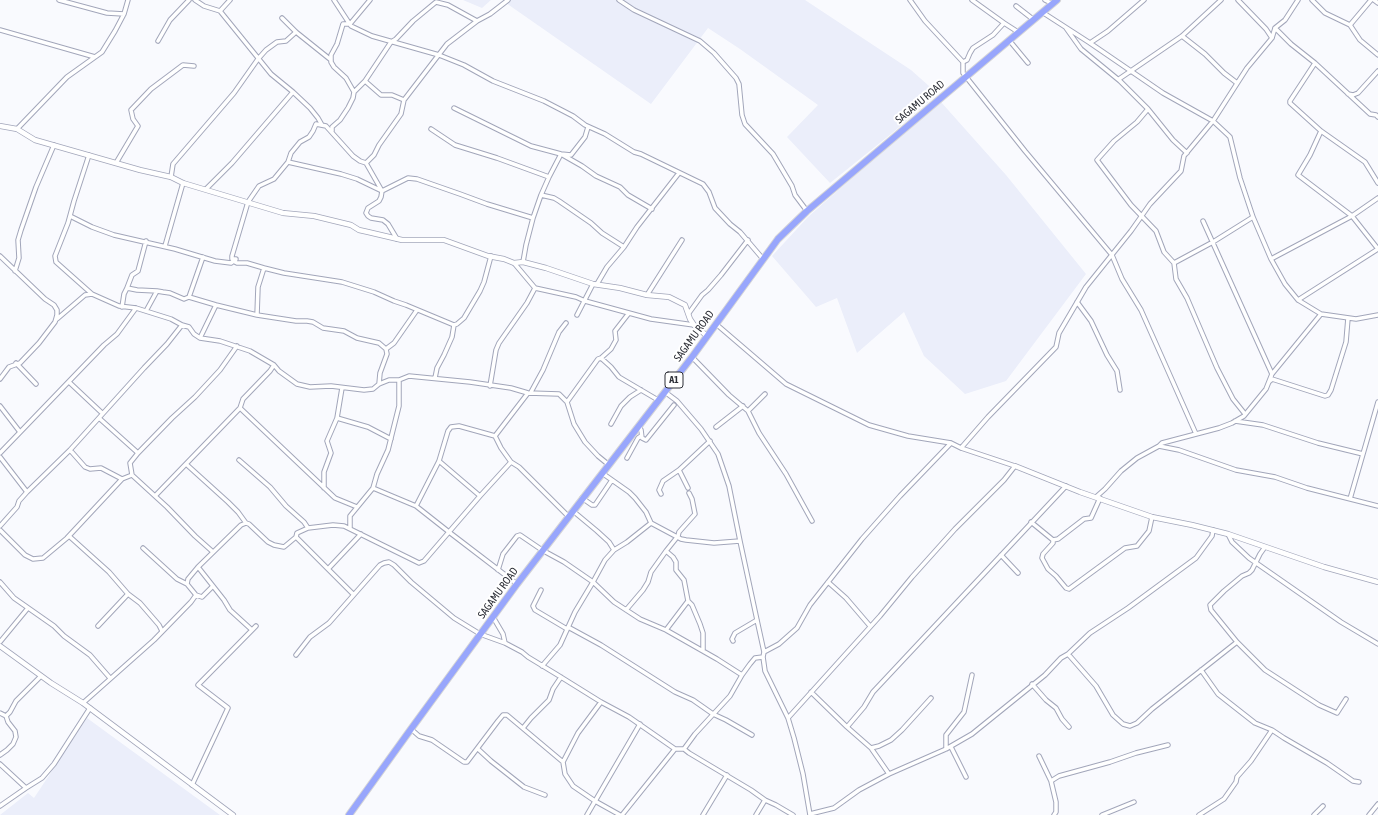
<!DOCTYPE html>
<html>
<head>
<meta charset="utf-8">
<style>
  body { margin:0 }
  canvas { display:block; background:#f9fafe }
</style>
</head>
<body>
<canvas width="1378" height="815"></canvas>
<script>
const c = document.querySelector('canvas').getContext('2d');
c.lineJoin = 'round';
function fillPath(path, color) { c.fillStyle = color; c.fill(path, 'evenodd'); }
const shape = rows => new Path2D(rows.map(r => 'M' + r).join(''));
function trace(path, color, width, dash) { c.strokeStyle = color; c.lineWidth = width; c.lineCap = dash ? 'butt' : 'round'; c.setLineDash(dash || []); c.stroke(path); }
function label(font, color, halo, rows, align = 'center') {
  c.font = font + ' "Asap Condensed",sans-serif'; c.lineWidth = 4; c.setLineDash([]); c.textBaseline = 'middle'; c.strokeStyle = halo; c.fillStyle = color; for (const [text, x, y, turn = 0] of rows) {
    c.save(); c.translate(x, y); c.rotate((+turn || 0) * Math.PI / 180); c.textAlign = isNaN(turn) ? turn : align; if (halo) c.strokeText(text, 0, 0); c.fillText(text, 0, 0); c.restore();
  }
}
fillPath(shape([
  [463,0,491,0,482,8],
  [508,0,805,0,911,70,938,94,891,134,830,183,787,137,818,105,740,49,708,28,651,104,506,3],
  [941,102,1006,175,1086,274,1006,381,965,394,924,356,904,312,857,353,837,298,816,307,772,256,808,217,863,168],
  [87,718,220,815,0,815,28,793,34,798]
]), '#ebeefa');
const minor = shape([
  [59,0,107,13,124,14],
  [195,0,204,6,220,11],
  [230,0,220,11,271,74,293,92],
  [334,0,351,26,372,36,439,55,464,65,493,81,544,101,573,116,585,125,605,134,634,152,641,154,703,184,709,192,715,208,730,224,740,232,763,259],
  [619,0,634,10,700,41,714,53,736,78,739,84,742,115,745,124,773,154,792,186,795,195,807,211],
  [910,0,925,21,963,62,963,73,1025,151,1112,255,1122,279,1141,310,1196,434],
  [972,0,1004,23,1018,32],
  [1045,0,1053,4],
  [1238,0,1266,29,1272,38],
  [1312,0,1325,13,1350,25,1371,0],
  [1374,0,1378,3],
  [1016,6,1034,20],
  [1042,12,1090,43,1163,93,1213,121,1228,135,1230,137,1240,178,1253,217,1271,259,1285,284,1298,300],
  [282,18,296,32,331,60],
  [1350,25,1360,40,1378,55],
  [1066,28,1081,49,1120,81,1148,109,1173,140,1187,153],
  [1275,28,1291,44,1315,63,1370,114,1376,115,1378,117],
  [0,30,95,57],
  [1182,36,1205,54,1224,73,1237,83],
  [1009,40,1028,63],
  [158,41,170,20,189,0],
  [1090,43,1108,31,1144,0],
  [963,62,967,60,970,53,973,48,993,35,1004,23],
  [1315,63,1290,101,1290,103,1321,131,1365,162,1378,183],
  [1119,79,1182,36,1221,0],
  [365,81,381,95,392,95,404,100],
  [354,92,346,78,334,67,331,62,331,55,337,44,343,24,350,24,370,0],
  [1348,94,1353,95,1358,93,1378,71],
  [454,108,531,146,561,154,571,155,585,137,588,127],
  [1148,109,1137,122,1114,141,1097,160,1131,205,1156,231,1164,252,1174,263,1213,242,1253,217],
  [17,129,67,77,102,52,115,31,124,14,128,0],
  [431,129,455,145,497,158,549,177,541,195,533,218],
  [332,131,332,127,340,120,348,108,353,98,354,92,365,81,391,42,396,39,413,21,436,2,448,5,477,21],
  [1321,131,1310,155,1298,175,1352,216,1378,249],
  [288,162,274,179,259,186,248,202,232,256,232,259,236,259,235,262,237,263,247,263,264,268,284,273,342,282,374,292,394,301,406,305,454,325,457,324,464,318,480,291,484,282,491,256],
  [116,163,138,126,133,119,131,110,151,89,183,65,194,66],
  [366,163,374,155,379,145,401,114,404,100,447,44,477,21,490,14,508,0],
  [171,177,173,164,234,93,258,59,266,50,277,42,286,41,296,32],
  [549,177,561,154,582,166,596,176,620,187,628,195,652,209],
  [206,189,232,163,293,92,310,108,318,118,322,125],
  [541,195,554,198,559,201,591,223,602,233,624,247],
  [70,216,92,227,114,235,175,249,215,261,231,263,235,260],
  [1203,221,1272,374],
  [397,239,388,224,383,220,371,218,368,216,366,213,368,208,379,201,381,197,382,191,366,163,360,161,353,156,326,126,316,124,313,131,309,137,300,142,291,153,288,162,341,174,357,179,382,191,408,178,417,179,460,194,487,204,533,218,526,245,523,262],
  [165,246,183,183],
  [1378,249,1298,300,1321,314,1356,319,1378,315],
  [0,256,45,299,54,305,57,310,57,315,55,322,39,343,20,363,9,367,0,379],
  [1271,259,1352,216,1378,198],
  [1174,263,1176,279,1187,298,1217,368,1233,399,1245,414],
  [15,271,19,258,18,240,21,230,36,187,54,145],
  [597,284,607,267,624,247,637,227,679,173],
  [127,288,132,275,138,271,146,241],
  [535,288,576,297,585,301,629,313],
  [92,294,119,306,136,308,171,319,182,325,189,327,194,334,200,338,220,341,250,351,274,365,279,371,297,384,310,387,331,386,364,390,373,389,379,384,389,380,399,380,409,376,470,382,511,388,528,393,559,394,567,402],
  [647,295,682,240],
  [189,297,203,257],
  [1077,302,1091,321,1107,355,1117,371,1120,390],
  [122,307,124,294,127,288,137,290,157,291],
  [146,311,157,291,163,292,170,293,184,299,189,297,216,305,257,315,296,321,307,321,313,322,323,328,344,331,357,338,379,343,386,349,387,354,380,373,379,384],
  [689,313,702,295,708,290,721,275,748,240],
  [257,315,258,287,264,268],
  [577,315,593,284],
  [57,319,85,295,92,294,56,262,55,256,68,223,74,201,89,155],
  [716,324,786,384,869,425,908,436,951,443,961,448,1015,466,1004,480,955,529,912,577,880,616,788,718],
  [200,338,216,305],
  [386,349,394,343,417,310],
  [692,357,729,395,748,411,759,433,786,474,812,521],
  [601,358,611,367,619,377,658,400],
  [16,363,36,384],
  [435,378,437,368,444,355,452,337,454,325],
  [1270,381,1272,379,1325,396,1328,395,1331,390,1346,342,1348,318],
  [69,382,102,413],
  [490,386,496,350,499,343,527,303,535,288,514,263],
  [531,392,543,370,559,332,566,323],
  [665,392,677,401,701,429,718,454,729,486,740,541,757,620,764,652,763,657],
  [528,393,495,436,501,448,511,462,519,467,568,516],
  [0,406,20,432],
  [240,408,335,498,357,507],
  [748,411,765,394],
  [99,418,138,453],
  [337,418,368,427,391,439],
  [1235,421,1263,425,1318,443,1363,454],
  [611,424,621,406,630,397,641,390],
  [639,426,641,430,642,438,646,440,674,405],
  [716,427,743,406],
  [1159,446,1179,450,1236,470,1275,477,1307,488,1378,506],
  [961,448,988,417,1056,347,1059,333,1086,287,1131,231,1150,204,1181,171,1184,156,1213,121,1247,68,1272,38,1275,28,1285,20,1298,0],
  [70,450,85,467,90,469,101,468,122,479],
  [0,453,104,345,117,334,136,308],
  [0,457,27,492],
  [627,458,638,438,641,436],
  [239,460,270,487,286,506,304,522,308,528],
  [439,461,480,496],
  [186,464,228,502,238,512,246,523,249,524,268,542,274,545,284,547,296,537,297,533,308,528,333,525,344,526,419,563,424,561,480,496,511,462],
  [609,465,598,456,585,442,574,424,567,402,598,359,601,358,611,349,616,340,615,331,629,313,651,319,694,325],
  [679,470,688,488],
  [602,473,629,492,635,498,646,512,651,523,681,539,686,540,714,543,740,541],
  [324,488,324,472,331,453,327,441,337,418,342,388],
  [373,488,416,506,449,532,517,584],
  [661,494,659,490,663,481,679,470,710,441],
  [155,496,240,408,243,399,270,371,274,365],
  [1096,497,1105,489,1121,471,1137,458,1159,446,1162,443,1219,428,1232,423,1244,416,1266,389,1272,374,1321,314],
  [582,498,592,505,595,505,612,480],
  [1350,499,1378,402],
  [416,506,439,461,448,431,451,427,459,426,495,436],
  [573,511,597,531,609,542,614,550],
  [1031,522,1053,540,1053,543,1043,554,1042,558,1048,569,1056,576,1066,588,1069,589,1125,548,1137,546,1149,531,1152,517],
  [0,526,17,507,19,501,27,492,70,450,144,368,167,344,182,325],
  [350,528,350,516,373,488,377,474,388,450,399,406,399,380],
  [0,530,25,555,33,559,43,558,67,538,122,479,132,475],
  [1228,534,1232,542,1249,558,1341,622,1378,644],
  [69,536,109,572,128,594,140,603,159,625,162,631],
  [296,537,353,594],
  [1053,540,1058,539,1084,519,1091,518,1100,498],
  [666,551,673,557,676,562,676,570,684,580,688,601,666,630],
  [213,552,195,536,167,507,132,475,130,463,138,453,172,418,195,397,220,370,237,346],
  [1001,555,1018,573],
  [198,567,224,600,230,610,252,630],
  [328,569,361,534],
  [498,570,503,554,517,536,520,535,542,550,564,562,593,582,605,560,614,550,627,542,651,523],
  [0,582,14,598,54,626,64,636,90,655,110,678],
  [828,582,846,598,870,626],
  [187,584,188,579,198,567,241,525,246,523],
  [541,590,533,606,535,610,567,629],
  [196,595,202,597,213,586],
  [688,601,692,605,700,624,703,633,703,651],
  [626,610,643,590,648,582,651,572,666,551,678,536,679,532,695,514,692,499,689,493],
  [493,617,503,634,505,643],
  [98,626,128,594],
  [568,627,601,645,675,692,693,700,713,714,726,720,752,735],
  [733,641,732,639,735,633,757,620],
  [0,642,28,608],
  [1237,642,1265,670,1319,705,1337,713,1346,699],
  [764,652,779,644,797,628,810,605,862,539,900,496,951,443],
  [1068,654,1090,633,1128,608,1196,558,1212,536,1213,530],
  [296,655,310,637,329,623,380,565,384,563,389,562,394,565,411,582,454,618,480,634,505,643,522,652,528,657,556,674,601,702,629,717,675,749,684,749,695,734,730,696,742,675,750,664,755,658,763,657,765,671,788,718,794,738,803,774,810,815],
  [542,666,560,645,575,612,593,582,614,602,640,619,666,630,717,659,742,675],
  [1201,670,1218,694,1255,723,1272,730,1284,738,1327,763,1353,781,1359,782],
  [1032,684,1046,700,1056,708,1062,719,1069,727],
  [811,692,847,727,871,748,889,774],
  [601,702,578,733,563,762,565,774,573,786,595,801,620,815],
  [83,703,154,640,191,602,196,595,187,584,177,579,143,548],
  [0,713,6,716,10,712,16,701,41,676],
  [847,727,864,707,873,692,1066,486],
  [523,728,531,718,549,700,553,689,561,677],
  [411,729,419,736,432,740,464,762,467,762,498,721,503,715,507,715,563,762],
  [951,747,966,777],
  [871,748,879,746,891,740,902,730,931,698],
  [478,749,491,761,524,787,545,795],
  [684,749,689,753,751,790,765,800,776,805,793,815],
  [946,749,946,735,964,712,972,675],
  [0,755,7,750,13,744,16,737,15,731,8,722,6,716],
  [1039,756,1051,781,1056,802,1056,812,1054,815],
  [0,764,26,788],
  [1051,781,1059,776,1110,762,1136,753,1168,745],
  [192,785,228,708,198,685,256,626],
  [0,806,26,788,42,778,54,764,90,708],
  [810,814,834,808,859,790,889,774,946,749,972,734,1045,675,1061,658,1068,654,1096,686,1113,715,1123,724,1130,726,1137,723,1152,709,1237,642,1211,610,1210,605,1224,591,1242,576,1249,573,1252,570,1260,554,1265,547],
  [587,815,640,724],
  [622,815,675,749],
  [703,815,727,775],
  [756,815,765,800],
  [1102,815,1134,802],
  [1199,815,1224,799,1236,782,1237,777,1251,761,1272,730],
  [1314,815,1323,806],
  [1369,815,1378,804]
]);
const tertiary = shape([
  [0,126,17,129,35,140,140,170,171,177,183,183,283,213,314,216,351,225,359,230,368,232,402,240,444,240,488,256,504,259,514,263,523,262,546,268,593,284,620,288,647,295,669,297,685,305,690,319,694,325,707,336],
  [1015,466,1080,492,1152,517,1192,525,1228,534,1324,567,1378,582],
  [0,646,51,683,83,703,233,815]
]);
const trunk = shape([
  [349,815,411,729,517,584,692,357,778,239,807,211,1057,0]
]);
trace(minor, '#a2a6ba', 5.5);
trace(tertiary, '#a2a6ba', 6);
trace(trunk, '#d5d5d7', 8);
trace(minor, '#fff', 3.5);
trace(tertiary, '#fff', 4.5);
trace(trunk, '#98a6fc', 6);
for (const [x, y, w] of [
  [674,380,18]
]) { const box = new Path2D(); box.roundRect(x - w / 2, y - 8, w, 16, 3); c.fillStyle = '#fff'; c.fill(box); trace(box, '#2d2f37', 1); }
label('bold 10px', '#2d2f37', null, [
  ["A1",674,380]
]);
label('11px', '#2d2f37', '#fff', [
  ["SAGAMU ROAD",920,102,-40],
  ["SAGAMU ROAD",694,336,-54],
  ["SAGAMU ROAD",498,593,-54]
]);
</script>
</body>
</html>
